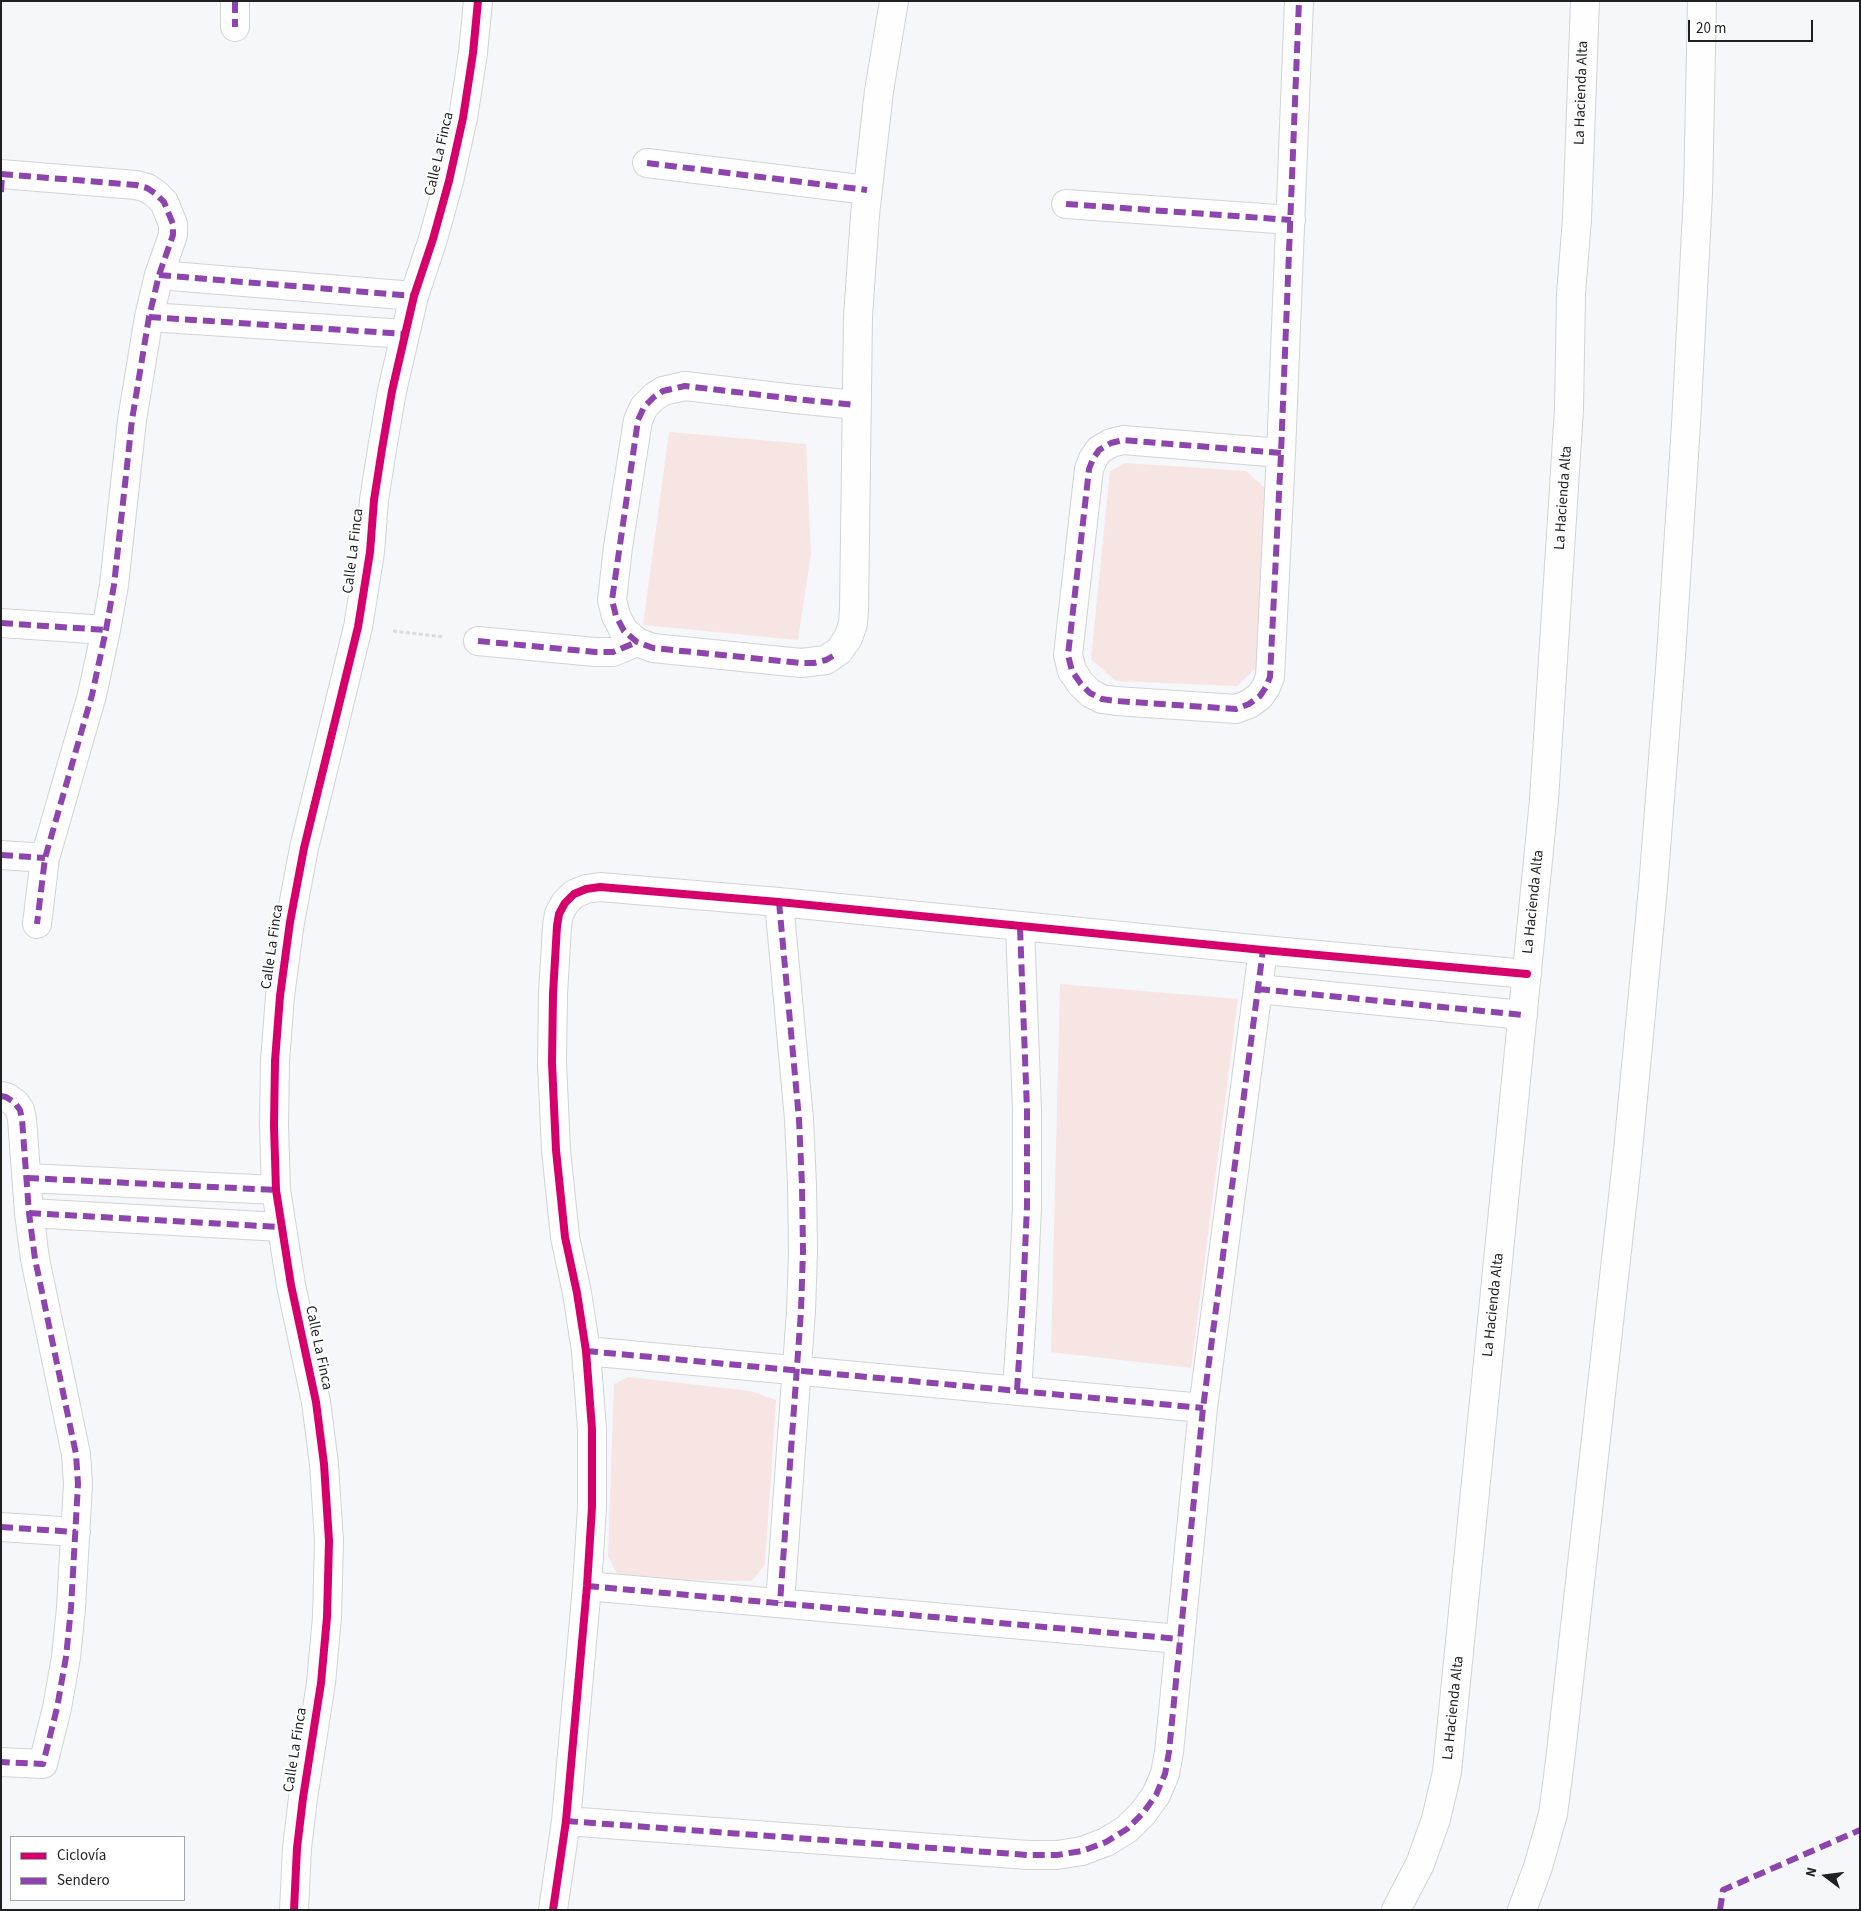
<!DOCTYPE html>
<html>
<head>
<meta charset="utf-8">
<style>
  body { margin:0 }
  #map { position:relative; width:1861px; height:1911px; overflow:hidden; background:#f5f7fa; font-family:"Source Sans 3",sans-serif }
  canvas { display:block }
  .frame { position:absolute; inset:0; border:2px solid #1e2022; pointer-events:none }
  .legend { position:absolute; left:10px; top:1836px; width:175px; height:65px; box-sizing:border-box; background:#fff; border:1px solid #a5a6a7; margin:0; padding:6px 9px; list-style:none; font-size:15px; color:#1e2022 }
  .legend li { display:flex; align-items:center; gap:10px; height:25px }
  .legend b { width:25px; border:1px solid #a5a6a7 }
  .north { position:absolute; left:1801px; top:1851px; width:50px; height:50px; -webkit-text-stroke:4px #fff; paint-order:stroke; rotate:285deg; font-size:14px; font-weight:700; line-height:20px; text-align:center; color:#1e2022 }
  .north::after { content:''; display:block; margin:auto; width:18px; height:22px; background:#1e2022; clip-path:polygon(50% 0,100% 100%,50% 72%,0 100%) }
  .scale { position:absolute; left:1688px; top:20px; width:125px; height:22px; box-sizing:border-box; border:2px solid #1e2022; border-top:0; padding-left:6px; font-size:15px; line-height:18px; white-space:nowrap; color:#1e2022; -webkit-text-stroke:4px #fff; paint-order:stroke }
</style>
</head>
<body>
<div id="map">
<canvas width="1861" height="1911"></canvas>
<div class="frame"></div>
<ul class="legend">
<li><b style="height:6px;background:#d6006c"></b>Ciclovía</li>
<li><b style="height:6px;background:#8e44ad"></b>Sendero</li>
</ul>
<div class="north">N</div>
<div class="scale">20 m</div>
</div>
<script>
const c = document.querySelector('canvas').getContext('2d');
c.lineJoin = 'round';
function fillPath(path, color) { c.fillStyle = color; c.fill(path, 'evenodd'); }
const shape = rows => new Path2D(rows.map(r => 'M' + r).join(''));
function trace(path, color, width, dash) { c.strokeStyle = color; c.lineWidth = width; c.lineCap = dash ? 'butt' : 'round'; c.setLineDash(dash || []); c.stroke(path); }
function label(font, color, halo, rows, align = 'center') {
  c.font = font + ' "Source Sans 3",sans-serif'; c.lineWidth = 4.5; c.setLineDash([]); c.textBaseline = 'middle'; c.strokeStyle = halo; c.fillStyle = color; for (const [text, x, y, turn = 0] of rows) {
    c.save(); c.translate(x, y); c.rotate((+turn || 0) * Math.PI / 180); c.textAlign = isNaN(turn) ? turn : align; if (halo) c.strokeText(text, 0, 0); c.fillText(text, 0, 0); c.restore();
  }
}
fillPath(shape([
  [669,432,806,444,811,554,798,640,643,625],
  [1125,463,1246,471,1267,490,1259,665,1237,686,1116,681,1091,659,1110,471],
  [1060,984,1238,999,1191,1368,1051,1352],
  [629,1377,750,1391,776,1400,765,1564,752,1581,620,1579,608,1556,614,1384]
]), '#f7e5e4');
const street = shape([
  [235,1,235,27],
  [647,163,867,190],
  [1,174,136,185,147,188,156,194,164,202,173,224,173,235,159,275,149,317,132,420,114,585,106,630,92,695,45,858,37,924],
  [1066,204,1291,220],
  [159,275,414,296],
  [149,317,405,334],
  [856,405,795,399,685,386,663,391,654,397,644,407,638,420,618,547,612,600,616,616,624,631,637,642,653,648,801,663,826,660,839,651,848,638,853,624,854,610,858,317,865,215,879,91,894,1],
  [1281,453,1123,440,1111,443,1099,450,1093,459,1089,469,1068,655,1072,671,1081,684,1090,693,1102,699,1116,701,1236,709,1249,704,1260,696,1266,687,1270,677,1281,453,1299,1],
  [1,623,106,630],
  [478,641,595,652,613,652,637,642],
  [1,855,45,858],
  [779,902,799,1119,802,1185,803,1251,801,1311,780,1603],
  [1258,989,1523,1015],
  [1,1096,6,1097,15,1103,20,1110,22,1119,29,1213,35,1259,76,1454,78,1484,71,1608,66,1657,57,1708,43,1764,1,1762],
  [27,1178,276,1190],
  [29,1213,281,1227],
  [586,1351,1203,1408],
  [1017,1390,1023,1298,1027,1206,1027,1110,1020,927],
  [1,1527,76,1532],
  [587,1586,1179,1639],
  [566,1821,1028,1855,1057,1855,1082,1851,1106,1842,1127,1829,1143,1813,1156,1795,1165,1774,1169,1752,1203,1408,1263,950],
  [294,1910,297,1848,303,1798,321,1683,327,1617,329,1541,324,1464,316,1402,291,1285,276,1190,274,1126,275,1061,280,996,290,922,304,848,358,627,370,552,374,500,382,449,392,391,414,296,433,239,449,181,463,118,473,53,478,1],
  [553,1910,566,1821,587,1586,592,1507,592,1429,586,1351,577,1293,565,1237,556,1150,552,1063,553,994,557,926,559,914,565,903,574,894,586,889,600,887,779,902,1263,950,1527,974],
  [1396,1910,1420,1864,1436,1819,1447,1772,1544,800,1569,409,1571,294,1577,219,1585,1],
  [1522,1910,1538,1867,1553,1814,1560,1761,1627,1161,1653,888,1671,656,1686,425,1698,194,1702,1]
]);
trace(street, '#d1d3d5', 30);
trace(shape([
  [393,631,444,637]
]), '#dbdbdc', 3, [4, 2.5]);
trace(street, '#fefefe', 28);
trace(shape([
  [235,1,235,27],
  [647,163,867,190],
  [1,174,136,185,147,188,156,194,164,202,173,224,173,235,159,275,149,317,132,420,114,585,106,630,92,695,45,858,37,924],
  [1,192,2,174],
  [1066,204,1291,220],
  [159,275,414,296],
  [149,317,405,334],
  [1281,453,1123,440,1111,443,1099,450,1093,459,1089,469,1068,655,1072,671,1081,684,1090,693,1102,699,1116,701,1236,709,1249,704,1260,696,1266,687,1270,677,1281,453,1299,1],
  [1,623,106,630],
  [478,641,595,652,613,652,637,642],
  [833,656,826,660,814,663,801,663,653,648,637,642,624,631,616,616,612,600,638,420,644,407,654,397,663,391,685,386,795,399,856,405],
  [1,855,45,858],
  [779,902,799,1119,802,1185,803,1251,801,1311,780,1603],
  [1258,989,1523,1015],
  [1,1096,6,1097,15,1103,20,1110,22,1119,29,1213,35,1259,76,1454,78,1484,71,1608,66,1657,57,1708,43,1764,1,1762],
  [27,1178,276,1190],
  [29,1213,281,1227],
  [586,1351,1203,1408],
  [1017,1390,1023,1298,1027,1206,1027,1110,1020,927],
  [1,1527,76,1532],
  [587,1586,1179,1639],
  [566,1821,1028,1855,1057,1855,1082,1851,1106,1842,1127,1829,1143,1813,1156,1795,1165,1774,1169,1752,1203,1408,1263,950],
  [1720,1910,1723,1890,1860,1830]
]), '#8e44ad', 6, [12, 6]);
trace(shape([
  [294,1910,297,1848,303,1798,321,1683,327,1617,329,1541,324,1464,316,1402,291,1285,276,1190,274,1126,275,1061,280,996,290,922,304,848,358,627,370,552,374,500,382,449,392,391,414,296,433,239,449,181,463,118,473,53,478,1],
  [553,1910,566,1821,587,1586,592,1507,592,1429,586,1351,577,1293,565,1237,556,1150,552,1063,553,994,557,926,559,914,565,903,574,894,586,889,600,887,779,902,1263,950,1527,974]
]), '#d6006c', 8);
label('15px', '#1e2022', '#fff', [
  ["La Hacienda Alta",1582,93,-88],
  ["Calle La Finca",440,154,-77],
  ["La Hacienda Alta",1564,498,-86],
  ["Calle La Finca",354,551,-83],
  ["La Hacienda Alta",1534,902,-84],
  ["Calle La Finca",273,947,-82],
  ["La Hacienda Alta",1494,1305,-84],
  ["Calle La Finca",318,1348,78],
  ["La Hacienda Alta",1454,1708,-84],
  ["Calle La Finca",296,1750,-81]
]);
</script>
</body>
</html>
